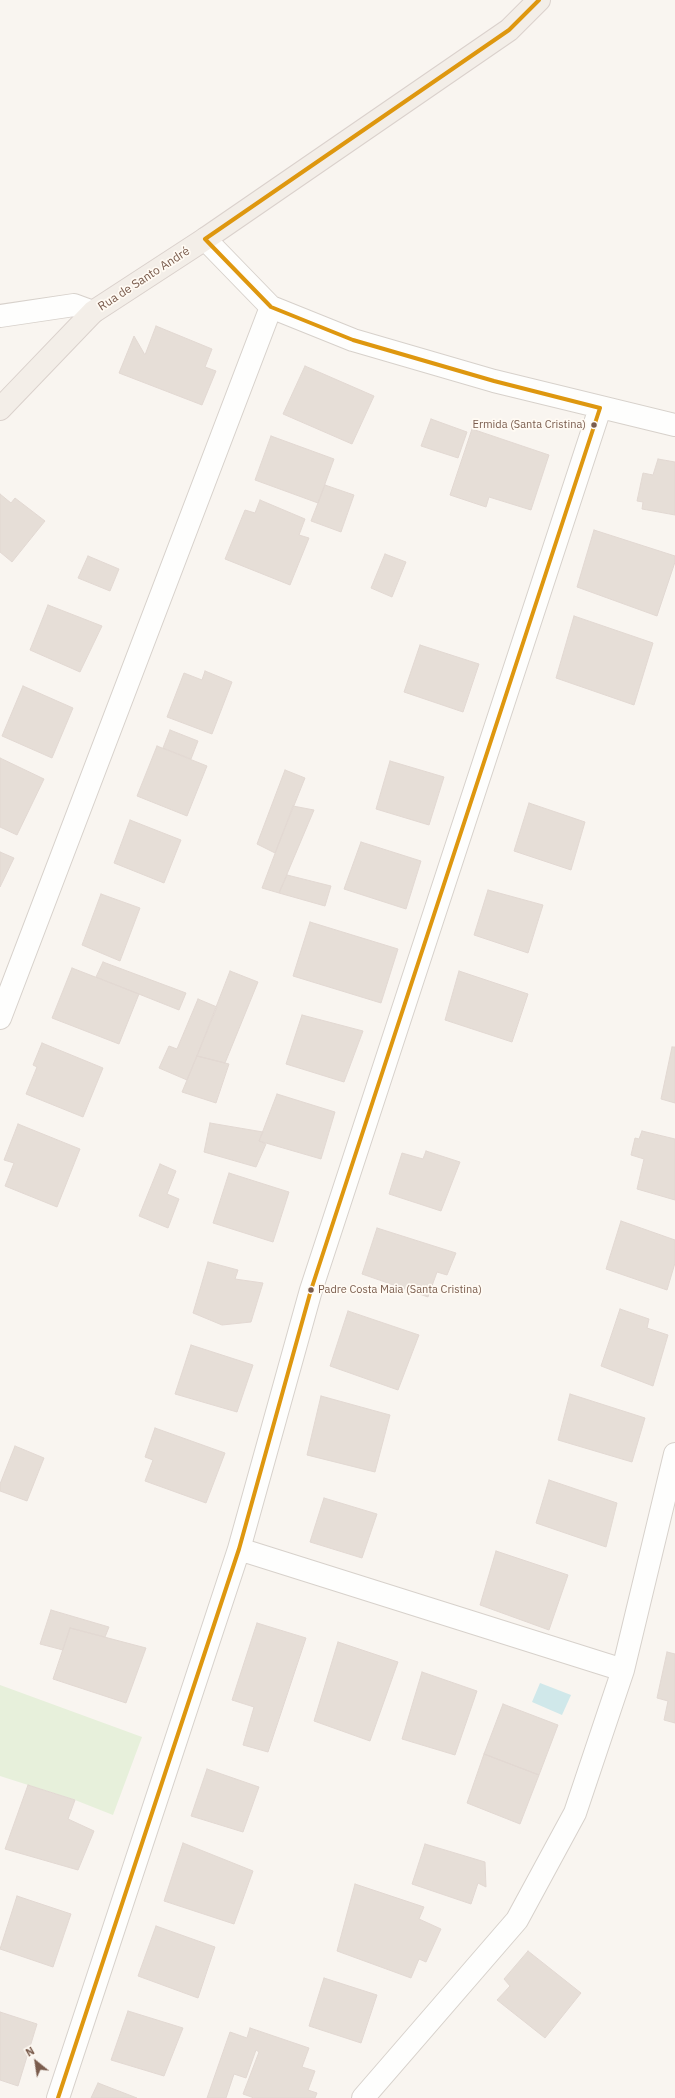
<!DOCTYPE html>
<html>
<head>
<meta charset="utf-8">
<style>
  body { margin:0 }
  #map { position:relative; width:675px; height:2098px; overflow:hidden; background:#f9f5f0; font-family:"IBM Plex Sans",sans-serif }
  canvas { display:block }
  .north { position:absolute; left:16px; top:2042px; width:40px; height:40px; -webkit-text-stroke:3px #fffaf3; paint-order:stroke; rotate:330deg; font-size:11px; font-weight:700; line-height:16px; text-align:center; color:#7a5c4d }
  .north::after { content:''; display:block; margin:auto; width:14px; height:18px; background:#7a5c4d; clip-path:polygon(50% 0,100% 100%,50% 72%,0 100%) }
</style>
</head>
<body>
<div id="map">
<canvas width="675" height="2098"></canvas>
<div class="north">N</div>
</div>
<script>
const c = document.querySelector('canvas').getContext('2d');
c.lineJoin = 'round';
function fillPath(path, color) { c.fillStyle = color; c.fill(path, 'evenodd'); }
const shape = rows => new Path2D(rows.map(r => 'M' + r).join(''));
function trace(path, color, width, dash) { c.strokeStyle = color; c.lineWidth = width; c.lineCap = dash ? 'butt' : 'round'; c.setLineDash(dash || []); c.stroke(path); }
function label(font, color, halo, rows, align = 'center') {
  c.font = font + ' "IBM Plex Sans",sans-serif'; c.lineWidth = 3.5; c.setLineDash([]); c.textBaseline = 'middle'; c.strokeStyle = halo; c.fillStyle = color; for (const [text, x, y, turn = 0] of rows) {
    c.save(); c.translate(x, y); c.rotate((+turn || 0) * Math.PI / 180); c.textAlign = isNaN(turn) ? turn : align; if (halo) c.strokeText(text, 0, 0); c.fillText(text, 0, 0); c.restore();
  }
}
fillPath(shape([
  [0,1685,142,1737,113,1815,75,1800,0,1776]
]), '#e7f0db');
fillPath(shape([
  [540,1683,571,1695,562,1715,532,1702]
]), '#d0e8ea');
const building = shape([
  [156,326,212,349,205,367,216,371,202,405,119,373,134,336,145,355,156,326],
  [305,366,374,396,352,444,283,414,305,366],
  [431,419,467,432,458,458,421,446,431,419],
  [472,429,549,455,531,510,489,497,486,507,450,495,472,429],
  [271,436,334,459,318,503,255,480,271,436],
  [658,459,675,462,675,515,642,509,643,502,637,501,643,473,653,475,658,459],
  [325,485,354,495,341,532,311,521,325,485],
  [0,494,11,503,15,498,45,521,12,562,0,552,0,494],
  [260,500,305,519,299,535,309,538,290,585,225,559,245,510,255,513,260,500],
  [594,530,675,556,675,562,657,616,577,587,594,530],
  [385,554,406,562,392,597,371,588,385,554],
  [88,556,119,569,110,591,78,578,88,556],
  [48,605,102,626,80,672,30,650,48,605],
  [574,616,653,643,634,705,556,678,574,616],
  [420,645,479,664,463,712,404,692,420,645],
  [205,671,232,682,212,734,167,717,184,673,202,680,205,671],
  [23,686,73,708,52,758,2,736,23,686],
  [170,730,198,741,191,759,163,748,170,730],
  [157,746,207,766,187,816,137,796,157,746],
  [0,758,44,779,17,835,0,827,0,758],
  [390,761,444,777,429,825,376,809,390,761],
  [285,770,305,778,275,853,257,844,285,770],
  [529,803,585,822,571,870,514,851,529,803],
  [293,806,314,810,279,893,262,888,293,806],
  [130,820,181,840,164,883,114,863,130,820],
  [361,842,421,861,406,909,344,889,361,842],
  [0,852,14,858,0,887,0,852],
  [287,875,331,886,325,906,279,893,287,875],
  [488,890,543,905,528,953,474,935,488,890],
  [101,894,140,908,120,961,82,945,101,894],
  [310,922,398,949,381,1003,293,976,310,922],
  [103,962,186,993,179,1010,96,977,103,962],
  [72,968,139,994,119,1044,52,1018,72,968],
  [230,971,258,982,225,1063,197,1056,230,971],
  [459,971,528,994,512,1042,445,1020,459,971],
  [198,999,217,1007,187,1080,159,1068,169,1046,177,1049,198,999],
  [302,1015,363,1031,344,1082,286,1064,302,1015],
  [42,1043,103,1068,83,1117,26,1094,37,1067,33,1065,42,1043],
  [672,1047,675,1047,675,1103,661,1099,672,1047],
  [197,1056,229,1064,216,1103,182,1092,197,1056],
  [277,1094,335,1112,321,1159,259,1141,277,1094],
  [210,1123,263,1132,259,1141,266,1144,256,1167,204,1152,210,1123],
  [18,1124,80,1149,57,1207,5,1186,14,1163,4,1160,18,1124],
  [642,1131,675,1139,675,1200,637,1189,644,1159,631,1155,635,1138,639,1139,642,1131],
  [426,1151,460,1162,441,1211,389,1194,402,1153,423,1159,426,1151],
  [160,1164,176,1171,167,1194,179,1199,168,1228,139,1216,160,1164],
  [229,1173,289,1192,273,1242,213,1223,229,1173],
  [621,1221,675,1240,675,1263,667,1290,606,1269,621,1221],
  [377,1228,456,1253,447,1275,437,1272,428,1297,362,1274,377,1228],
  [208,1262,238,1270,235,1279,263,1283,251,1322,222,1325,193,1313,208,1262],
  [620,1309,649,1319,647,1328,668,1335,653,1386,601,1366,620,1309],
  [348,1311,419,1335,398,1390,330,1366,348,1311],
  [191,1345,253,1365,237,1412,175,1394,191,1345],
  [570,1394,645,1418,632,1462,558,1440,570,1394],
  [321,1396,390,1415,375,1472,307,1455,321,1396],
  [155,1428,225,1453,206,1503,145,1481,153,1460,145,1457,155,1428],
  [15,1446,44,1458,27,1501,0,1491,0,1484,15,1446],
  [549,1480,617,1503,606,1547,536,1523,549,1480],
  [324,1498,377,1514,362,1558,310,1542,324,1498],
  [496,1551,568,1575,549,1630,480,1605,496,1551],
  [51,1610,109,1627,105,1637,70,1628,63,1650,40,1644,51,1610],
  [257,1623,306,1638,268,1752,243,1745,254,1707,232,1700,257,1623],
  [70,1628,146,1648,126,1703,53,1679,70,1628],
  [338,1642,398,1662,370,1741,314,1721,338,1642],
  [667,1652,675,1654,675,1723,664,1720,668,1701,657,1698,667,1652],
  [422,1672,477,1691,455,1755,402,1739,422,1672],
  [503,1704,558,1725,539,1775,484,1754,503,1704],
  [484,1754,539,1775,520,1824,467,1803,484,1754],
  [207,1769,259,1787,243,1832,191,1816,207,1769],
  [28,1785,75,1800,68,1819,94,1831,78,1870,5,1849,28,1785],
  [183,1843,253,1871,234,1924,164,1901,183,1843],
  [425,1844,485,1862,486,1887,478,1883,471,1904,412,1884,425,1844],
  [355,1884,424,1907,419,1919,441,1929,426,1962,419,1959,411,1978,337,1951,355,1884],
  [17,1896,71,1914,53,1967,0,1949,17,1896],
  [156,1926,215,1947,198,1998,138,1976,156,1926],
  [528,1951,581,1993,545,2038,497,2000,510,1986,504,1979,528,1951],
  [324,1978,377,1995,361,2043,309,2026,324,1978],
  [128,2011,183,2028,164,2076,111,2060,128,2011],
  [0,2012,37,2024,18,2086,0,2080,0,2012],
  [250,2028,309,2048,302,2067,315,2071,308,2090,317,2093,315,2098,254,2098,243,2094,259,2052,256,2050,246,2078,234,2074,226,2098,207,2098,230,2032,247,2038,250,2028],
  [98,2083,137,2098,91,2098,98,2083]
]);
fillPath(building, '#e6ded7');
trace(building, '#e2d8d2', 1);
const minor = shape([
  [205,239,271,307,353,340,494,381,675,425],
  [0,316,74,305,93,312],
  [0,1018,271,307],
  [239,1549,623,1670],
  [58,2098,239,1549,311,1290,600,408],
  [363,2098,517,1920,575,1813,623,1670,675,1454]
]);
const major = shape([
  [0,409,93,312,205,239,509,30,539,0]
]);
trace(minor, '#d7d1cb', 24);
trace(major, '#dad1cc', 24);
trace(minor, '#fefefd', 22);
trace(major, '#f3eee8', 22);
trace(shape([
  [205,239,271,307,353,340,494,381,600,408],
  [205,239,509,30,539,0],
  [58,2098,239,1549,311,1290,600,408]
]), '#de970f', 4);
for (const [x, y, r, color] of [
  [594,425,3.5,"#7a5c4d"],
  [311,1290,3.5,"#7a5c4d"]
]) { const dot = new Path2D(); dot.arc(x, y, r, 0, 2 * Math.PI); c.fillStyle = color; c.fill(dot); trace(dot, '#fffaf3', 1.5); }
label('11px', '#7a5c4d', '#fffaf3', [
  ["Ermida (Santa Cristina)",586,425],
  ["Padre Costa Maia (Santa Cristina)",318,1290,"left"]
], 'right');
label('12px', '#7a5c4d', '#fffaf3', [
  ["Rua de Santo André",144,279,-33]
]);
</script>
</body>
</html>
